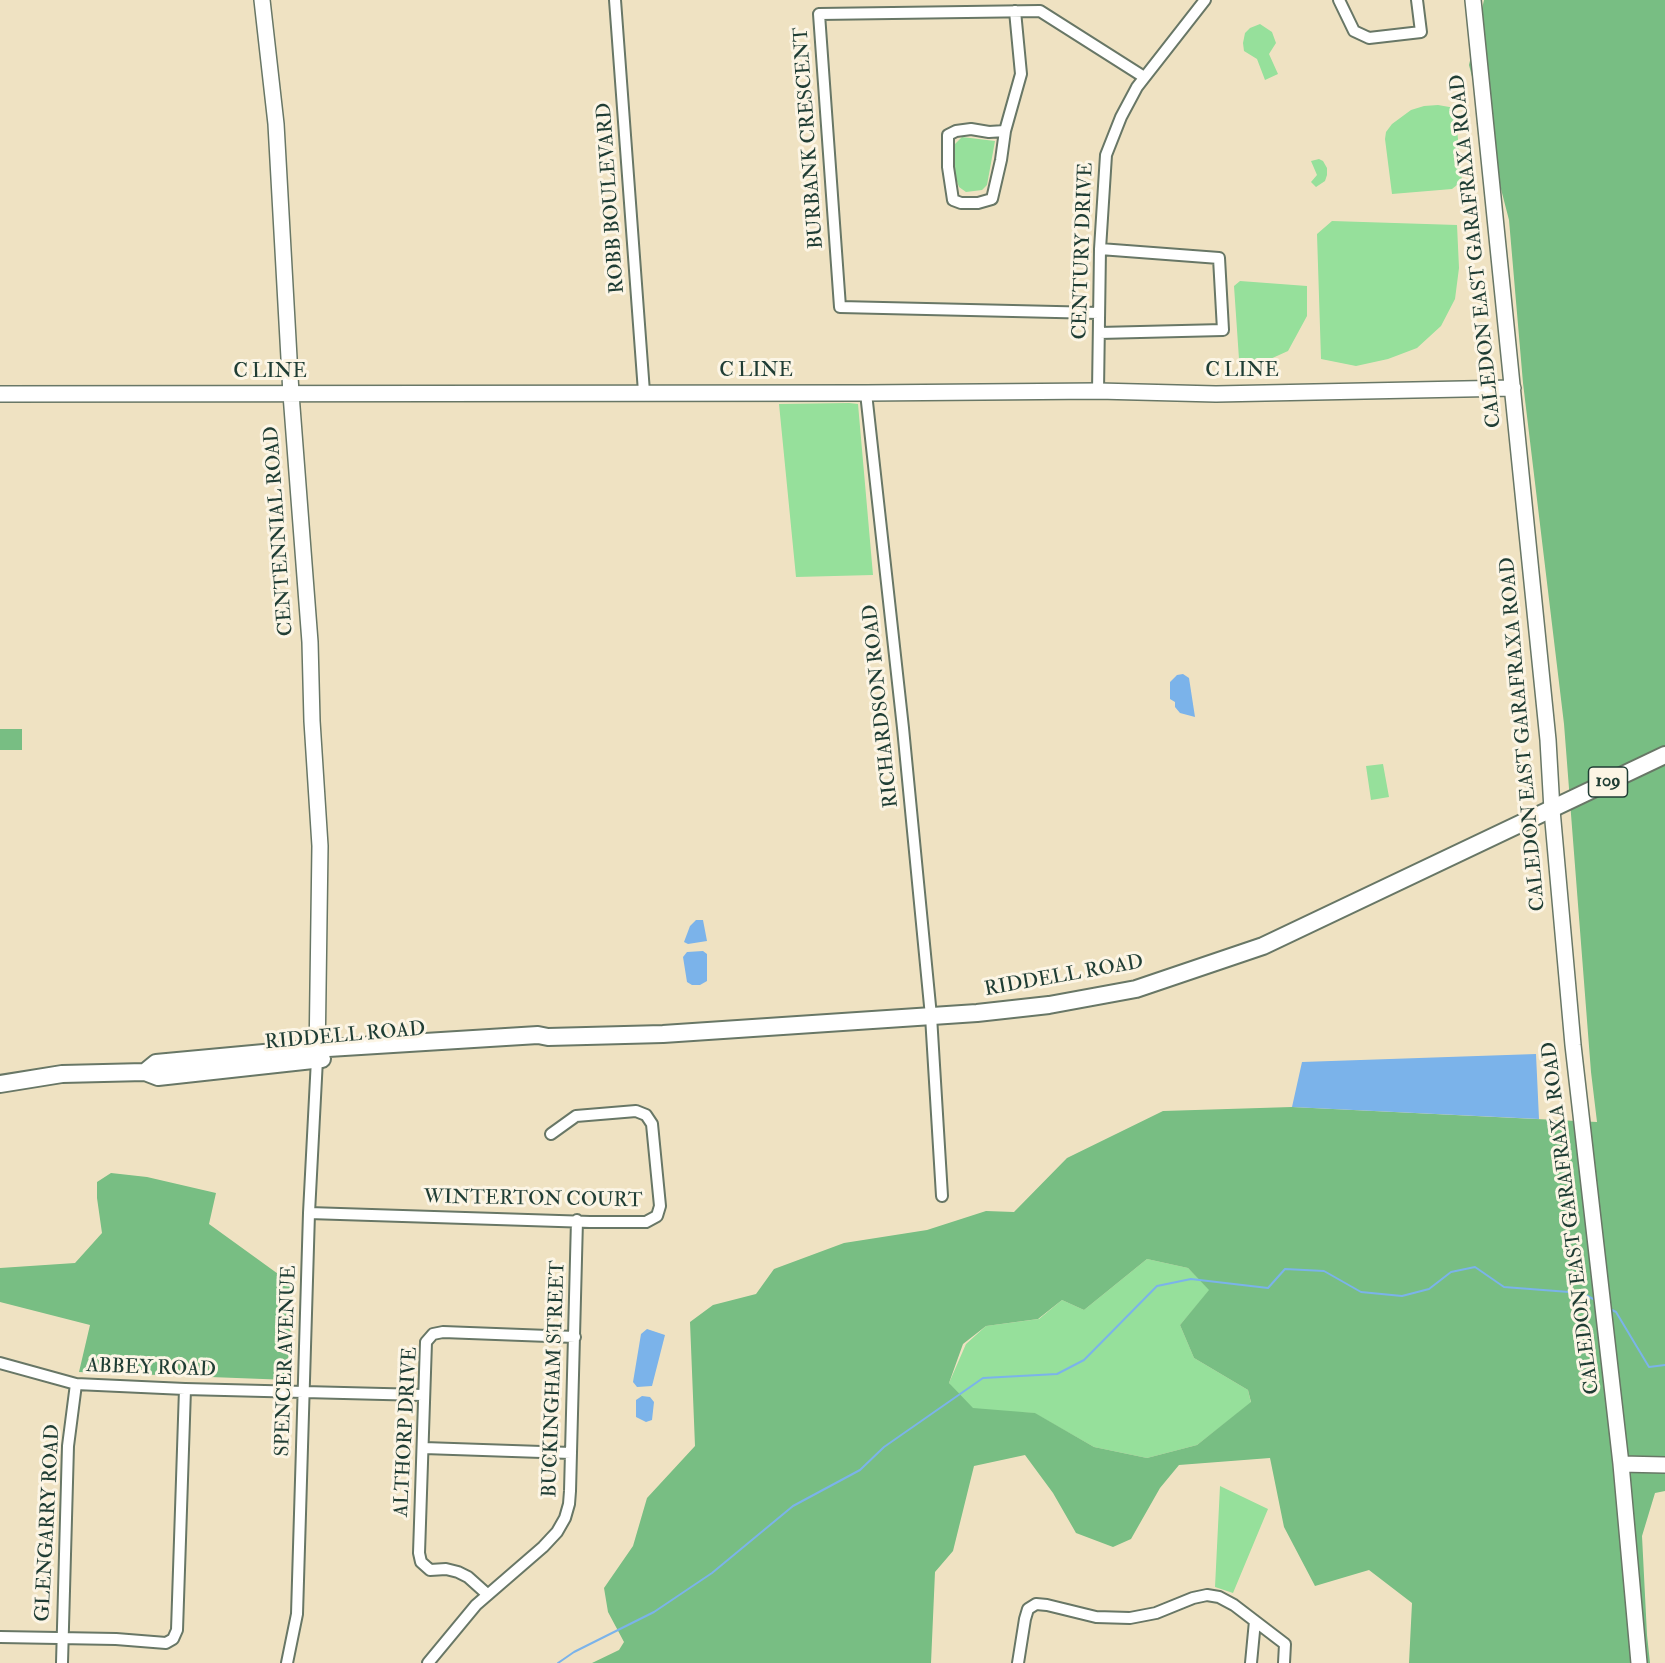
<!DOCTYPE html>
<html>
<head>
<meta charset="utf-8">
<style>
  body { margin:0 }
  canvas { display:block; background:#efe2c2 }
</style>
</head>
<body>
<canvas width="1665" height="1663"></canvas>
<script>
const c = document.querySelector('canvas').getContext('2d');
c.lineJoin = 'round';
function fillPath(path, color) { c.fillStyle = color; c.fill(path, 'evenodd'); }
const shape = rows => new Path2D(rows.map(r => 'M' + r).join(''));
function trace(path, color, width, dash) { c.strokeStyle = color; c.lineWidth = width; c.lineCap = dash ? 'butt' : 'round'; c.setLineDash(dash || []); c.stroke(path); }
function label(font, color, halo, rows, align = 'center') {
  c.font = font + ' "IM FELL Double Pica",serif'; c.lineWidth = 6; c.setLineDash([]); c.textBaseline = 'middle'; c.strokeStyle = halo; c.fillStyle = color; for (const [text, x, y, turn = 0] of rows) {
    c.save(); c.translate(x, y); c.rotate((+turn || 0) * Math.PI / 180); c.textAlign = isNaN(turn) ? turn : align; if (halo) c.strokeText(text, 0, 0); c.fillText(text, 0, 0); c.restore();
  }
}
fillPath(shape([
  [1260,24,1272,32,1276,43,1269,54,1278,74,1265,80,1257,59,1244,51,1243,43,1245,33,1250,28],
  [1438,105,1455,108,1462,181,1452,189,1392,194,1385,139,1386,132,1392,124,1411,110,1424,106],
  [962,137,995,141,987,185,982,190,966,192,959,187,955,176,954,145],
  [1319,159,1323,161,1327,168,1327,175,1325,181,1316,187,1311,182,1317,175,1311,161],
  [1332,221,1457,225,1459,268,1455,299,1441,326,1417,348,1388,359,1356,366,1321,359,1317,234],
  [1240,281,1307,286,1307,316,1288,351,1268,360,1239,359,1234,286],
  [849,403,858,404,873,575,796,577,779,404],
  [1383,764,1389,797,1371,800,1366,766],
  [1147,1259,1188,1268,1210,1290,1180,1325,1194,1358,1248,1390,1251,1403,1197,1445,1147,1458,1094,1447,1034,1413,967,1411,949,1383,966,1344,986,1326,1039,1319,1062,1300,1084,1310],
  [1220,1486,1268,1509,1233,1593,1215,1587]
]), '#96e09b');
fillPath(shape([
  [1484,0,1665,0,1665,1491,1655,1493,1642,1536,1647,1635,1650,1663,1409,1663,1412,1603,1369,1570,1315,1586,1284,1527,1270,1458,1179,1465,1160,1488,1131,1539,1113,1547,1076,1533,1053,1493,1025,1455,974,1466,953,1551,935,1572,931,1663,592,1663,619,1650,624,1642,608,1612,604,1588,633,1546,647,1498,695,1446,690,1322,713,1305,756,1294,774,1269,844,1243,927,1230,986,1211,1014,1212,1067,1158,1163,1111,1292,1107,1597,1122,1591,1072,1564,724,1523,383,1509,220,1469,65],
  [1147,1259,1188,1268,1209,1290,1180,1325,1194,1358,1248,1390,1251,1402,1197,1445,1147,1458,1094,1447,1035,1413,973,1408,949,1383,963,1344,986,1326,1038,1319,1062,1300,1084,1310],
  [0,729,22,729,22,750,0,750],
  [111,1173,147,1177,216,1193,209,1224,292,1284,289,1380,79,1372,90,1325,0,1302,0,1268,75,1263,102,1233,97,1198,97,1182]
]), '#78be83');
fillPath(shape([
  [1183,674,1189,678,1195,717,1180,713,1175,707,1175,702,1170,699,1170,682,1177,675],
  [696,920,703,920,707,941,688,944,684,942,690,926],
  [703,951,707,954,707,981,700,985,692,985,687,982,683,957,687,952],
  [1536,1054,1539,1119,1292,1107,1302,1062],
  [647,1329,665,1335,652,1386,637,1387,633,1382,641,1334],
  [642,1396,650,1397,654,1402,652,1420,646,1422,636,1417,636,1400]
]), '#7bb3ea');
trace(shape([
  [1610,1309,1616,1312,1649,1367,1665,1365],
  [558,1663,574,1652,654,1612,712,1573,793,1506,860,1470,884,1447,983,1378,1057,1374,1084,1360,1157,1286,1191,1279,1268,1288,1285,1269,1324,1271,1361,1292,1402,1296,1429,1289,1451,1272,1475,1267,1504,1287,1582,1293,1595,1300]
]), '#7bb3ea', 2);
const street = shape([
  [615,0,644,392],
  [1339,0,1354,31,1369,38,1421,32,1417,0],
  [1005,131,989,132,971,129,956,131,948,135,948,167,953,200,961,203,978,203,992,199,1001,160,1005,131,1021,74,1015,11],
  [1099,313,840,307,819,14,1040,11,1144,77],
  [1099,333,1223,330,1219,258,1100,249],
  [1098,391,1100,249,1106,155,1121,117,1137,87,1205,0],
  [866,393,903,728,931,1016,942,1196],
  [309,1213,590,1222,646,1222,657,1216,660,1206,652,1124,646,1115,636,1111,576,1116,551,1134],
  [0,1363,76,1384,185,1389,423,1395],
  [424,1448,571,1453],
  [487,1594,468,1577,458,1572,446,1569,430,1570,421,1562,419,1553,426,1342,433,1334,443,1332,575,1337],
  [0,1637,116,1639,166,1643,173,1639,177,1630,185,1389],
  [62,1663,68,1446,76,1384],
  [287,1663,297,1614,309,1213,317,1059],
  [428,1663,476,1605,543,1547,557,1532,565,1518,569,1504,570,1491,577,1220],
  [1018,1663,1025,1619,1028,1609,1036,1604,1047,1605,1096,1617,1130,1618,1156,1613,1193,1598,1207,1595,1219,1597,1234,1605,1285,1644,1284,1663],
  [1251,1663,1255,1621]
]);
const secondary = shape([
  [262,0,276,124,291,394,310,642,312,721,320,846,317,1059],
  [1473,0,1548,740,1552,810,1573,1045,1621,1464,1639,1663],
  [0,394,866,393,1098,391,1216,394,1513,388],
  [1621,1464,1665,1465]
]);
const primary = shape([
  [145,1072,156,1063,296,1050,538,1035,548,1037,663,1034,977,1013,1049,1005,1136,989,1263,946,1665,755],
  [0,1084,62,1074,145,1072,158,1077,322,1059]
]);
trace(street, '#687766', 14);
trace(secondary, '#687766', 18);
trace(primary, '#687766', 20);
trace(street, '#fff', 10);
trace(secondary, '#fff', 15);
trace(primary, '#fff', 16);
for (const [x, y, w] of [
  [1608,782,39]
]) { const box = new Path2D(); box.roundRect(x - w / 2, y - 15, w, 30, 4.5); c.fillStyle = '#fcf5e5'; c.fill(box); trace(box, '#1f3d34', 1.5); }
label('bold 18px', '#1f3d34', null, [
  ["109",1608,782]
]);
label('20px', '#1f3d34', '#fcf5e5', [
  ["BURBANK CRESCENT",810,138,-94],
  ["ROBB BOULEVARD",612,198,-94],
  ["CENTURY DRIVE",1084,251,-88],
  ["CALEDON EAST GARAFRAXA ROAD",1477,251,-96],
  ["C LINE",756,372],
  ["C LINE",1242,372],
  ["C LINE",270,373],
  ["CENTENNIAL ROAD",280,531,-94],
  ["RICHARDSON ROAD",882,706,-96],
  ["CALEDON EAST GARAFRAXA ROAD",1524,734,-95],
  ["RIDDELL ROAD",1064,977,-10],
  ["RIDDELL ROAD",345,1037,-5],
  ["WINTERTON COURT",533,1200,1],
  ["CALEDON EAST GARAFRAXA ROAD",1572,1218,-97],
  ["SPENCER AVENUE",287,1361,-88],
  ["ABBEY ROAD",151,1369,2],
  ["BUCKINGHAM STREET",555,1379,-88],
  ["ALTHORP DRIVE",407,1432,-87],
  ["GLENGARRY ROAD",49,1523,-87]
]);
</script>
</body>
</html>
